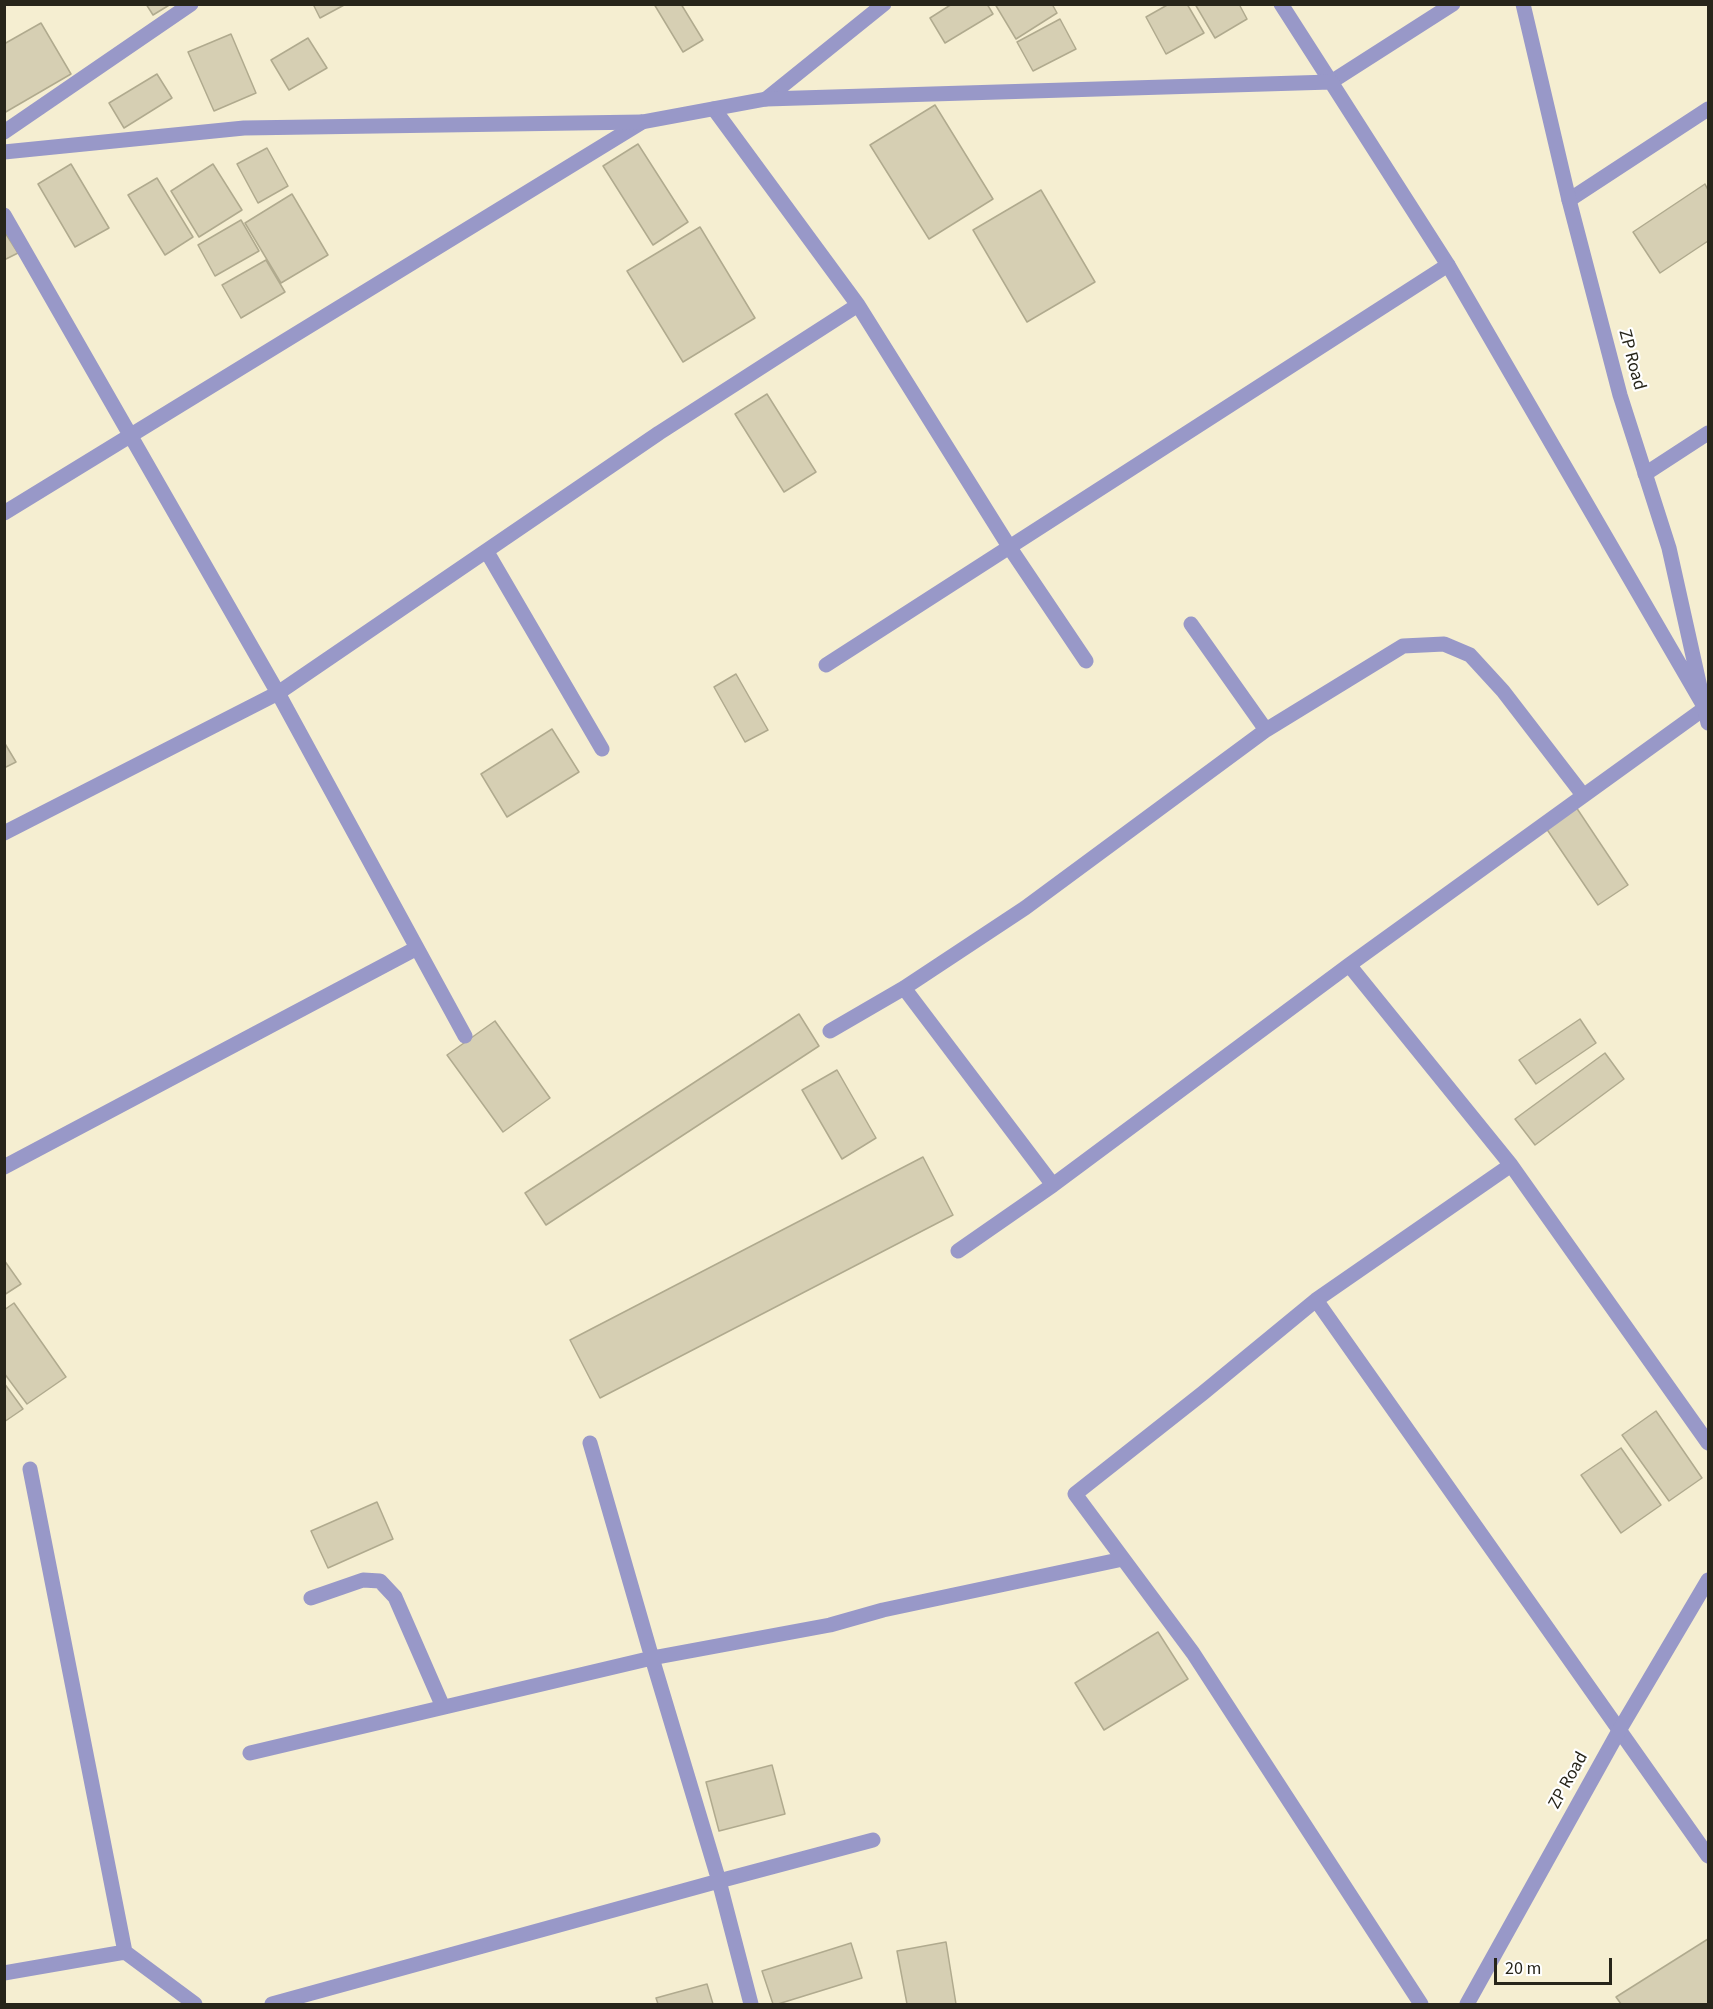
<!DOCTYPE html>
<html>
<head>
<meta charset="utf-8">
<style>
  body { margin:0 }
  #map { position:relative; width:1713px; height:2009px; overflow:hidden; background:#f5eed1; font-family:"Source Sans 3",sans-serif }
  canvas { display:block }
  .frame { position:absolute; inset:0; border:6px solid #27251a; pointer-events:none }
  .scale { position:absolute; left:1494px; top:1958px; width:118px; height:27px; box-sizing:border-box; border:3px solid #27251a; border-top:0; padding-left:8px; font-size:18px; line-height:21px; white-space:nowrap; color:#27251a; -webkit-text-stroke:4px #fff; paint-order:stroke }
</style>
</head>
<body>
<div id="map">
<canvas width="1713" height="2009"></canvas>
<div class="frame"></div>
<div class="scale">20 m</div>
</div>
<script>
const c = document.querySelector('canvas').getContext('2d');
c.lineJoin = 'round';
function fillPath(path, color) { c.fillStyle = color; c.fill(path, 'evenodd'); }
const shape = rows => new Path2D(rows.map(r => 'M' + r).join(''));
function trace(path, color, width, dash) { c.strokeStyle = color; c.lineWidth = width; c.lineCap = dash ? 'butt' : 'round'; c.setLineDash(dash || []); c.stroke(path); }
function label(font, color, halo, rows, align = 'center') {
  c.font = font + ' "Source Sans 3",sans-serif'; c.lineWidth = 4.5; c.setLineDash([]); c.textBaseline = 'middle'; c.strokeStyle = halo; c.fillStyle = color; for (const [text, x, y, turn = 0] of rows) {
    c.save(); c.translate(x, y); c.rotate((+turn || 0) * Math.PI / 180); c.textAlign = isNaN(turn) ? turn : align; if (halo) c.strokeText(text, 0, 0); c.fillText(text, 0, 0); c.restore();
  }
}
const building = shape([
  [146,4,171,4,153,15,146,4],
  [313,4,346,4,320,18,313,4],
  [654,4,681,4,703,40,683,52,654,4],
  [952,4,987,4,993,14,945,43,930,18,952,4],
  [995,4,1052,4,1057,13,1016,39,995,4],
  [1169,4,1187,4,1204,33,1166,54,1146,17,1169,4],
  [1195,4,1239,4,1247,19,1215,38,1195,4],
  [1060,19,1076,49,1033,71,1017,42,1060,19],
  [41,23,71,74,4,113,4,44,41,23],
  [231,34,256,93,214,111,188,52,231,34],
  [308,38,327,68,289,90,271,60,308,38],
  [157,74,172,98,124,128,109,103,157,74],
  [935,105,993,199,929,239,870,145,935,105],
  [638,144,688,222,653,245,603,166,638,144],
  [267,148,288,186,258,203,237,164,267,148],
  [71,164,109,228,75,247,38,184,71,164],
  [213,164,242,210,199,237,171,191,213,164],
  [157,178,193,237,165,255,128,195,157,178],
  [1705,184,1708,190,1708,241,1660,273,1633,232,1705,184],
  [1041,190,1095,282,1027,322,973,230,1041,190],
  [292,194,328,255,281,283,245,223,292,194],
  [241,220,259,251,215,276,198,245,241,220],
  [700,227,755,318,683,362,627,271,700,227],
  [4,231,18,253,4,260,4,231],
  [266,260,285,292,241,318,222,285,266,260],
  [767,394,816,472,784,492,735,414,767,394],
  [736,674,768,730,745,742,714,687,736,674],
  [552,729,579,772,507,817,481,774,552,729],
  [4,742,16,762,4,768,4,742],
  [1576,807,1628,885,1598,905,1546,828,1576,807],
  [799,1014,819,1046,546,1225,525,1193,799,1014],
  [1580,1019,1596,1043,1536,1084,1519,1060,1580,1019],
  [495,1021,550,1098,503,1132,447,1055,495,1021],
  [1605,1053,1624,1079,1535,1145,1515,1119,1605,1053],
  [837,1070,876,1138,842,1159,802,1090,837,1070],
  [923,1157,953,1215,600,1398,570,1340,923,1157],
  [4,1260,21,1284,4,1295,4,1260],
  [14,1303,66,1377,27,1404,4,1373,4,1310,14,1303],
  [4,1383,23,1409,4,1422,4,1383],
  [1656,1411,1702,1478,1669,1501,1622,1435,1656,1411],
  [1621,1448,1661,1505,1621,1533,1581,1475,1621,1448],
  [377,1502,393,1539,328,1568,311,1531,377,1502],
  [1158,1632,1188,1679,1104,1730,1075,1683,1158,1632],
  [772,1765,785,1814,719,1831,706,1782,772,1765],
  [1708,1939,1708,2004,1621,2004,1616,1997,1708,1939],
  [946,1942,956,2004,907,2004,897,1951,946,1942],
  [851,1943,862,1978,778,2004,773,2004,762,1971,851,1943],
  [707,1984,713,2004,658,2004,656,1998,707,1984]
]);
fillPath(building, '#d6cfb3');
trace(building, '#b0aa8e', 1.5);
trace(shape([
  [1281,4,1331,82,1453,4],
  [766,99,884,4],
  [714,109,858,305,1010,548,1086,661],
  [4,132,191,4],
  [1569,200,1708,109],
  [4,215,278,693,465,1036],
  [1645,474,1708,433],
  [4,513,642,122],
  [487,552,602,749],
  [826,665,1448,265],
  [1266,730,1403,646,1444,644,1470,655,1503,691,1583,795],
  [4,833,278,693,659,433,858,305],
  [1349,965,1511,1165],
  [904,988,1053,1185],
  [830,1031,904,988,1025,908,1266,730,1191,624],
  [4,1167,417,948],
  [958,1251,1053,1185,1349,965,1705,708,1708,712],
  [1316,1300,1708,1856],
  [590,1443,652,1658,719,1881,751,2004],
  [311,1598,363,1580,380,1581,395,1597,443,1707],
  [250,1753,652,1658,830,1625,883,1610,1123,1559],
  [125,1952,195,2004],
  [4,1973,125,1952,30,1469],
  [272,2004,719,1881,873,1840],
  [1421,2004,1193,1653,1075,1494,1203,1393,1316,1300,1511,1165,1708,1443]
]), '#9898c8', 15);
trace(shape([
  [1523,4,1569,200,1620,395,1669,548,1708,723],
  [4,152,244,128,642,122,766,99,1331,82,1448,265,1705,708],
  [1467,2004,1620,1729,1708,1580]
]), '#9898c8', 15);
label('18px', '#27251a', '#fff', [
  ["ZP Road",1631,360,75],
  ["ZP Road",1569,1781,-61]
]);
</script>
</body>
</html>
